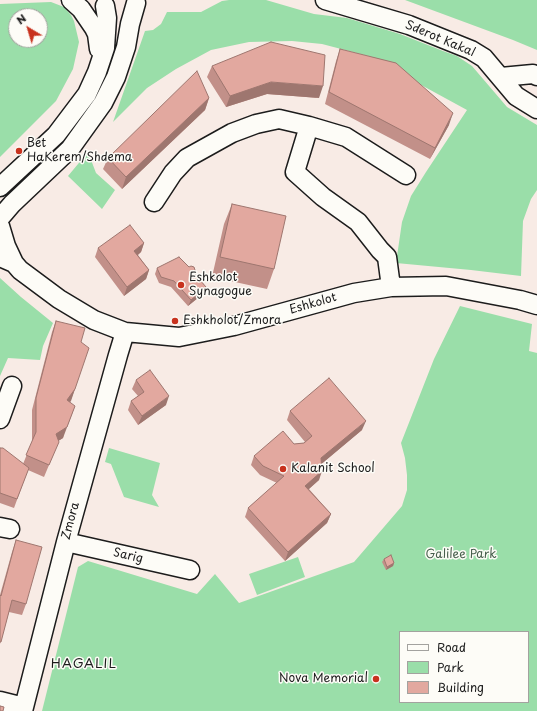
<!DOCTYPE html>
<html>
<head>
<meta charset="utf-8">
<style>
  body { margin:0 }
  #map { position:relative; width:537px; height:711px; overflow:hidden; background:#f8ebe5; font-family:"Playpen Sans",sans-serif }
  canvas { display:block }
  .legend { position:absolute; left:399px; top:631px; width:130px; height:72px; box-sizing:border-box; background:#fdfcf7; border:1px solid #a3a29f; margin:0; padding:5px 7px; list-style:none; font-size:12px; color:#1c1c1c }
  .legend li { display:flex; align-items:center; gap:8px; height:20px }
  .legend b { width:20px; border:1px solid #a3a29f }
  .north { position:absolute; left:8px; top:8px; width:40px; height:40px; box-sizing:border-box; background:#fdfcf7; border:1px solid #a3a29f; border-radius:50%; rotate:322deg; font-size:11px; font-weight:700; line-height:16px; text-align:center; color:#1c1c1c }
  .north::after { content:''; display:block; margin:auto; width:14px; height:18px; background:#c8321e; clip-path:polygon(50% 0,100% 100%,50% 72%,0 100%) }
</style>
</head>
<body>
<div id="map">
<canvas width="537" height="711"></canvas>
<ul class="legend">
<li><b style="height:5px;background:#fdfcf7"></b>Road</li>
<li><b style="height:11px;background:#9adea9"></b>Park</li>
<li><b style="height:11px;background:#e2a89f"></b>Building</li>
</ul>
<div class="north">N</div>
</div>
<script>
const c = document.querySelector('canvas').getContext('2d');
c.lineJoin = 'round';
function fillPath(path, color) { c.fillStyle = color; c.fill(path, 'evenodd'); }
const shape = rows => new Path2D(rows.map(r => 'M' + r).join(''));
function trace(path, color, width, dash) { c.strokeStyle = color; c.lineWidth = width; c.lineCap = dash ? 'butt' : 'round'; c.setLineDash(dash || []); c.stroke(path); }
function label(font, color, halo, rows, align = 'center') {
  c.font = font + ' "Playpen Sans",sans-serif'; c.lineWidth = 3; c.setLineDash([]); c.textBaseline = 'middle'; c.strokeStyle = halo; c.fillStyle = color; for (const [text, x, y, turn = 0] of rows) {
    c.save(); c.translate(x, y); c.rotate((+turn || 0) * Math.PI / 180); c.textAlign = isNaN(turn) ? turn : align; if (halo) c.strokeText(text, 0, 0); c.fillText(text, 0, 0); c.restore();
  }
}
fillPath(shape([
  [229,0,266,0,314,14,347,18,400,34,443,51,457,56,472,66,507,107,537,125,537,190,531,199,523,221,521,276,471,270,396,263,402,222,411,196,426,172,467,110,368,56,322,44,292,41,249,42,211,50,176,69,147,88,113,122,145,31,153,30,161,24,167,12,201,12,222,1],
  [405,0,537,0,537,50,513,40],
  [51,2,64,7,71,15,74,21,79,42,73,69,56,101,0,157,0,4],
  [16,16,40,16,40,40,16,40],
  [88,152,96,173,115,190,102,209,68,176],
  [0,278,21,297,53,323,43,346,40,360,8,358,0,376],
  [460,306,532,324,529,351,537,353,537,711,42,711,78,567,88,561,197,594,215,574,239,603,354,562,402,506,407,490,407,475,405,458,401,443,434,359],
  [400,632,528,632,528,702,400,702],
  [109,448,160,463,152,495,159,507,124,497,111,464,105,462],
  [298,557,305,577,257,595,249,574]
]), '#9adea9');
const minor = shape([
  [71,0,81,9,94,28,97,34,99,49],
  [325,0,409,25,471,50,484,58,516,96,537,109],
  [501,77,533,74,537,76],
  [309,126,346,137,406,175],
  [0,187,56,135,87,94,97,72,105,48,107,18,105,6],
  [154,202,173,173,187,158,232,133,256,124,279,119,309,126,295,172,323,197,358,222,380,250,387,257,391,287],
  [0,218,12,204,70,149,103,103,116,77,126,47,130,24,136,3],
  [0,226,6,246,14,263],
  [0,257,14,263,20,270,59,299,94,320,125,332,147,334,179,337,234,326,354,293,391,287,446,286,520,300,537,305],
  [0,419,12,386],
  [0,527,10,529],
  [66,542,190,570],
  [0,701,24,707],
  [23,711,66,542,118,355,125,332]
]);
trace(minor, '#1c1c1c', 21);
trace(minor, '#fdfcf7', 18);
fillPath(shape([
  [340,49,449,125,430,159,325,104,336,61],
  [212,66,319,98,267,94,226,107,207,77],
  [209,98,205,110,122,189,103,169,108,158],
  [232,204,274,269,267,289,212,277,224,224],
  [144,243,141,252,138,255,149,270,146,279,124,296,95,257,98,248],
  [157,268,194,274,206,287,204,293,188,306,171,287,159,283,155,274],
  [56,321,81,342,75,389,70,402,63,438,58,441,54,453,44,477,28,470,14,508,0,503,0,448,23,464,32,442,32,410,52,332],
  [136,380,166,405,138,425,128,410,131,401,138,396,132,389],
  [290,411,362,430,321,464,319,480,309,489,331,514,327,523,285,561,245,517,248,508,277,483,260,475,251,465,254,456,294,444,304,443,305,442,287,420],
  [16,540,26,604,22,615,9,612,0,644,0,595,12,552],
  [384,559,394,563,393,566,386,570,382,562]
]), '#c29089');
fillPath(shape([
  [271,82,323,86,319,98,267,94,226,107,230,96],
  [209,98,205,110,122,189,126,177],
  [453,113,449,125,430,159,435,148],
  [144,243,141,252,131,260,134,251],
  [149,270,146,279,124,296,127,287],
  [206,287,204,293,188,306,191,300],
  [75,389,71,401,62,411,67,400],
  [169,396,166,405,138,425,142,416],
  [75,406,63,438,52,445,56,434],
  [366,421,362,430,318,467,321,458],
  [322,471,319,480,302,495,305,486],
  [331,514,327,523,285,561,288,552],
  [394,563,393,566,386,570,387,567]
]), '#9e766f');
const building = shape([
  [271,42,325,55,323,86,271,82,230,96,212,66,271,42],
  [340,49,396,63,453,113,435,148,329,92,340,49],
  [197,71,209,98,126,177,108,158,197,71],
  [232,204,286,216,274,269,220,257,232,204],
  [130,225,144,243,134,251,149,270,127,287,98,248,130,225],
  [179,257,189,267,191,266,194,267,195,270,194,273,206,287,191,300,174,281,161,277,157,268,179,257],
  [56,321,85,328,81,342,89,348,75,389,67,400,75,406,67,427,56,434,59,442,49,465,26,455,36,432,36,398,56,321],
  [150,370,169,396,142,416,131,401,144,392,136,380,150,370],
  [329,378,366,421,321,458,322,471,305,486,331,514,288,552,248,508,284,476,263,466,254,456,283,431,294,444,304,443,312,436,290,411,329,378],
  [0,448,3,448,29,468,17,499,0,493,0,448],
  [16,540,42,547,26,604,12,600,1,642,0,642,0,595,1,596,16,540],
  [391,555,394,563,387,567,384,559,391,555],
  [0,706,4,707,3,711,0,711,0,706]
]);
fillPath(building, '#e2a89f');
trace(building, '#9e766f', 1);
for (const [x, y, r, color] of [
  [19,151,4,"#c8321e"],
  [181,285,4,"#c8321e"],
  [175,321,4,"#c8321e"],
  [283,469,4,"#c8321e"],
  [376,679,4,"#c8321e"]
]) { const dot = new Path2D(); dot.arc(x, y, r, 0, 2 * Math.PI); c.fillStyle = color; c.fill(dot); trace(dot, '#fdfcf7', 1.5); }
label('12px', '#1c1c1c', '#fdfcf7', [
  ["Sderot Kakal",440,39,23],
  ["Eshkolot",313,304,-16],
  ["Zmora",71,521,-75],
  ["Sarig",128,556,13]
]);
label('12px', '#1c1c1c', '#fdfcf7', [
  ["Bet",27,144],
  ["HaKerem/Shdema",27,158],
  ["Eshkolot",189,278],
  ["Synagogue",189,292],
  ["Eshkholot/Zmora",183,321],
  ["Kalanit School",291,469],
  ["Nova Memorial",368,679,"right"]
], 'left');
label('12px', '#48604d', '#fdfcf7', [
  ["Galilee Park",461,555]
]);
c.letterSpacing = '1px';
label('13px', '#1c1c1c', '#fdfcf7', [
  ["HAGALIL",84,664]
]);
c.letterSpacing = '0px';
</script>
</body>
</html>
